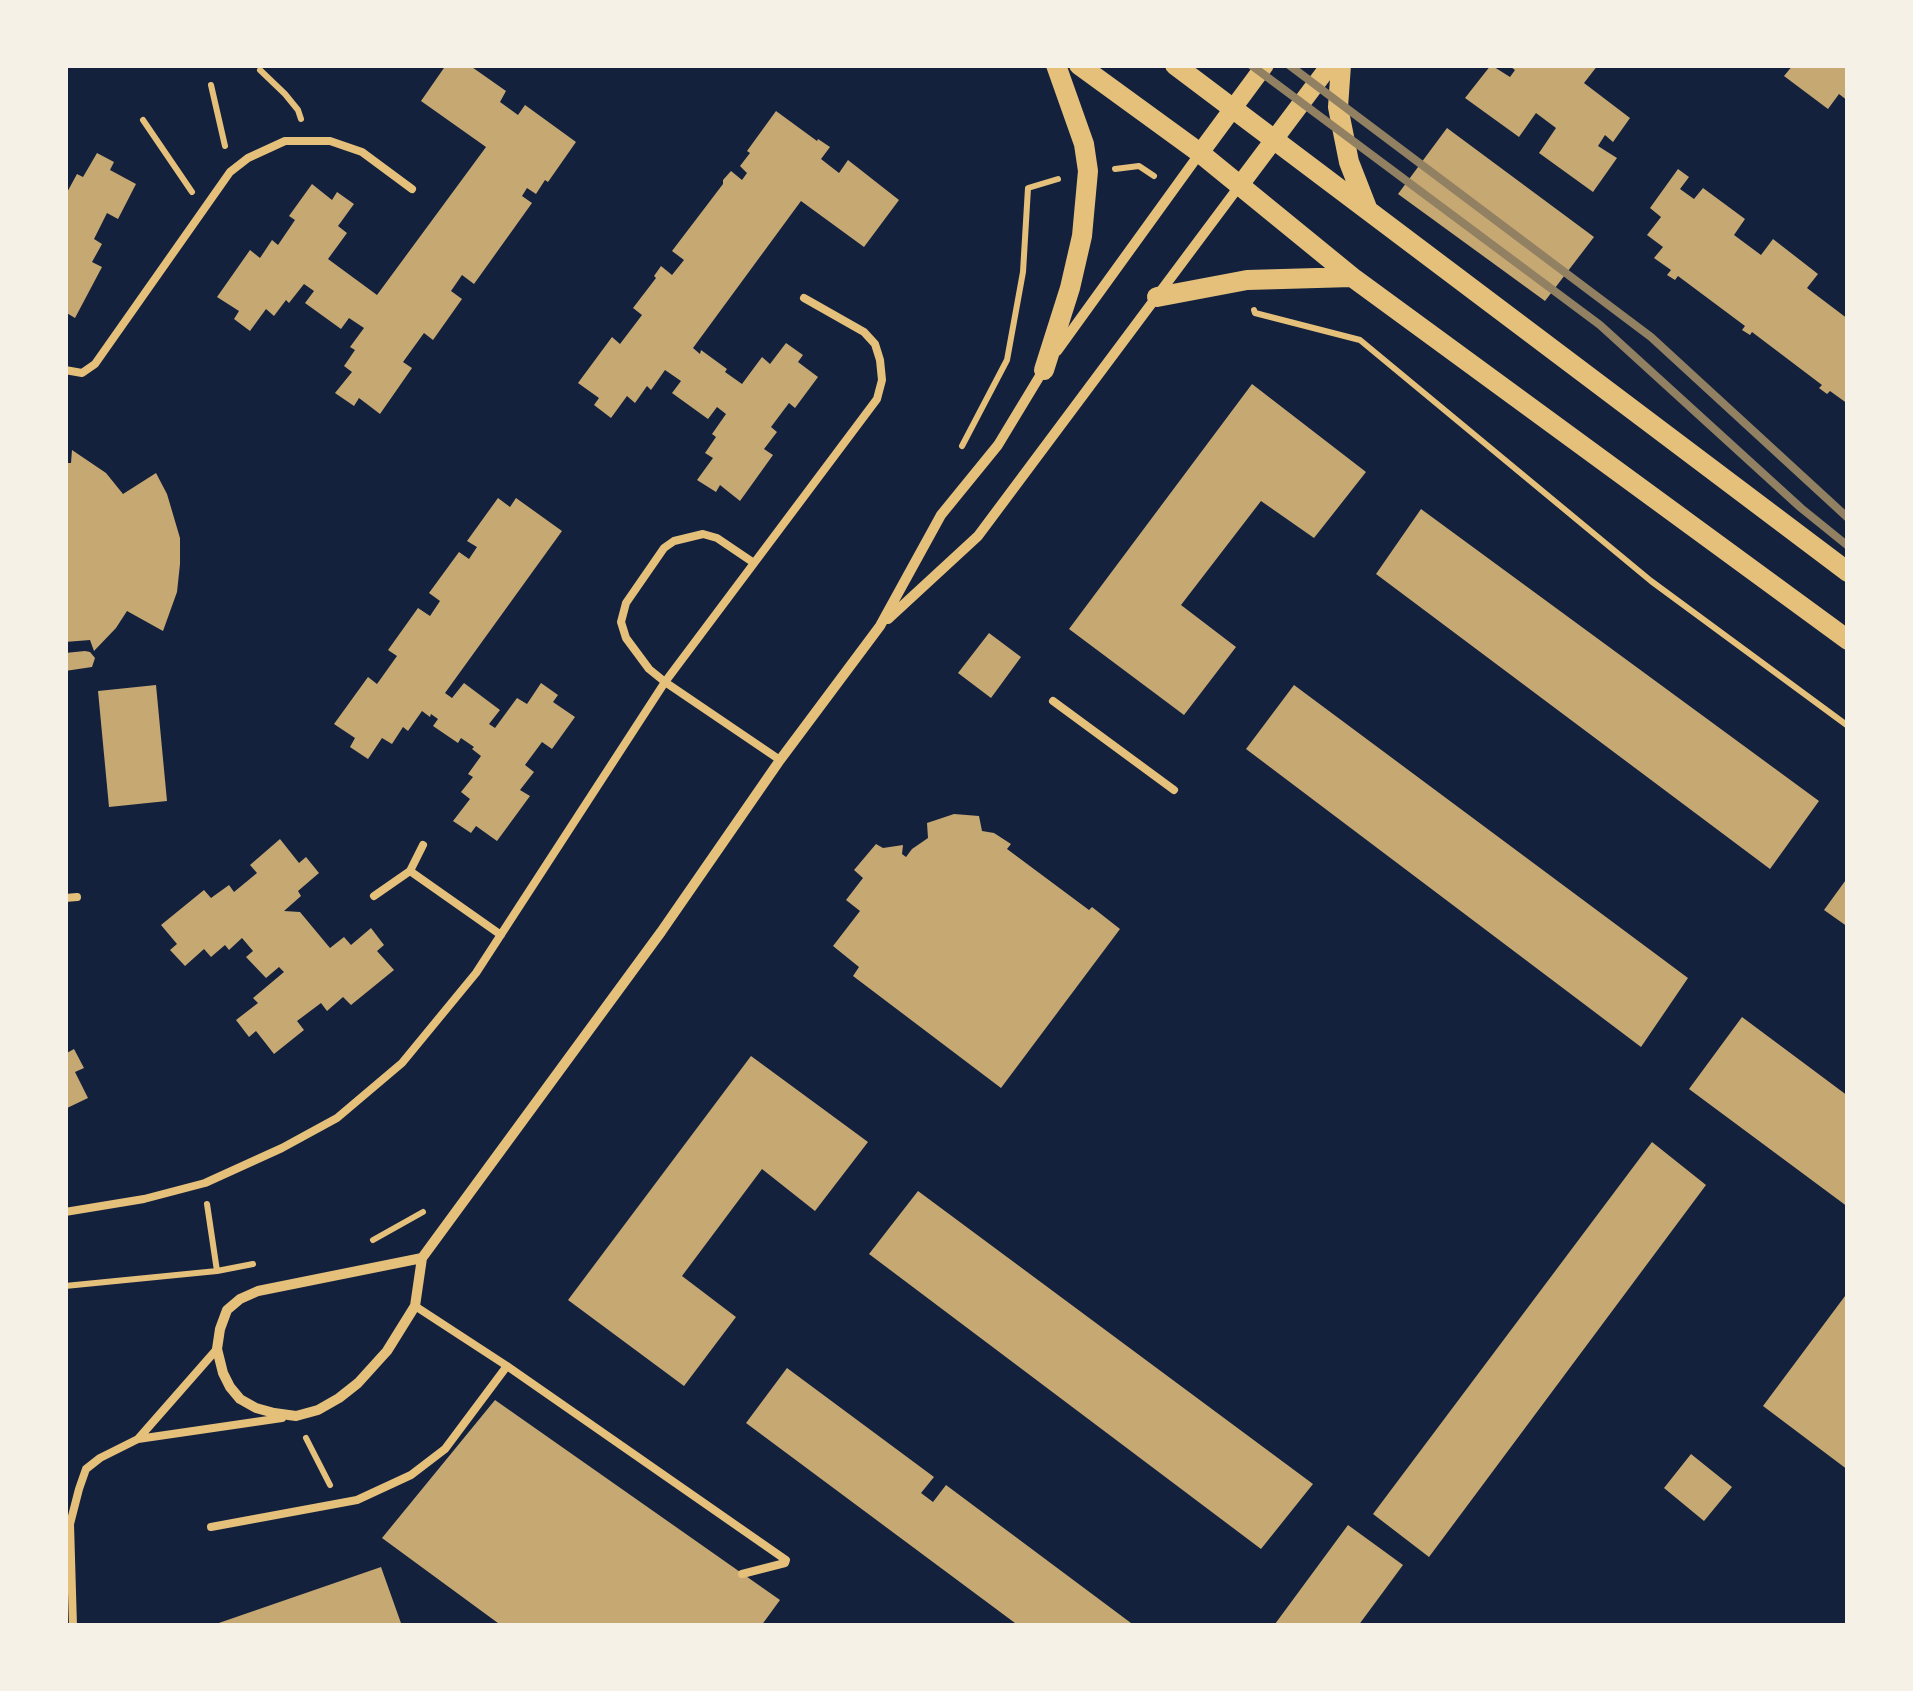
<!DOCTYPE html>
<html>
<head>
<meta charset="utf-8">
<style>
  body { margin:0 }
  #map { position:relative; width:1913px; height:1691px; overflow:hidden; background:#14213d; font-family:"Roboto Condensed",sans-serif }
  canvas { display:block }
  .frame { position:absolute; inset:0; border:68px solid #f6f1e7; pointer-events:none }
</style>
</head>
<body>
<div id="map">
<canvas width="1913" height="1691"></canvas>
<div class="frame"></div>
</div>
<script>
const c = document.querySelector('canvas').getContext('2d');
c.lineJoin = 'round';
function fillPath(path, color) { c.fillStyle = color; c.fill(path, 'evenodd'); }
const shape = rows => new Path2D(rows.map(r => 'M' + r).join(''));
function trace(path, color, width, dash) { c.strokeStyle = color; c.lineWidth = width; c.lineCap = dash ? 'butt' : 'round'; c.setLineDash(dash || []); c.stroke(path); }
fillPath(shape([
  [446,65,469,65,506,91,500,102,518,115,525,105,576,142,548,182,545,180,536,194,527,188,522,196,532,203,474,284,462,275,451,291,462,299,433,340,424,333,403,362,412,368,380,414,359,398,354,406,335,393,352,372,344,366,355,350,350,347,364,328,349,318,341,329,305,303,314,291,304,284,289,303,286,300,274,316,266,309,250,331,234,319,239,311,217,297,250,250,260,258,272,240,278,245,295,220,289,216,312,184,332,200,337,192,354,204,338,226,347,233,328,259,377,295,486,147,421,101],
  [1491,65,1510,77,1515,70,1508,65,1598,65,1584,83,1630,118,1613,142,1605,135,1598,146,1617,158,1593,192,1539,153,1556,128,1536,113,1519,137,1465,98],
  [1793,65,1848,65,1848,101,1839,94,1828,109,1784,76],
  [776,111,817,141,818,139,830,147,821,159,839,173,848,160,899,200,864,247,801,201,693,348,700,354,701,350,727,369,725,372,742,384,762,357,770,364,786,343,803,355,798,362,818,377,795,408,789,403,771,427,777,432,764,449,773,455,740,501,720,485,716,492,697,480,713,458,705,453,716,437,712,434,726,414,717,407,708,419,672,393,681,381,665,370,651,390,647,386,635,403,627,396,611,418,594,405,599,398,578,383,612,337,620,344,642,315,633,308,656,278,654,276,661,266,672,275,684,260,672,251,723,184,723,180,731,171,742,180,747,173,740,166,750,153,747,151],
  [1447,128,1594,237,1545,301,1398,194],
  [97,153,114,162,110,170,136,184,118,219,107,213,94,239,102,244,92,262,102,267,75,318,65,312,65,196,77,174,83,177],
  [1678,169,1689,177,1680,189,1694,199,1703,188,1745,219,1734,235,1761,255,1773,239,1818,274,1807,288,1848,319,1848,404,1830,391,1827,394,1819,388,1822,385,1752,332,1750,335,1742,330,1745,326,1678,276,1675,280,1667,275,1671,270,1654,258,1663,247,1647,235,1661,217,1650,208],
  [1252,384,1366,472,1314,538,1261,501,1181,605,1236,647,1184,715,1069,629],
  [72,450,106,473,123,494,156,473,167,494,180,538,180,564,177,592,163,631,127,611,116,628,94,651,90,640,65,642,65,463,71,463],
  [498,498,510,507,516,498,562,531,445,693,452,698,464,683,500,710,489,724,495,728,517,698,527,704,541,683,558,695,553,702,575,717,552,749,542,742,525,765,534,772,520,790,530,796,497,841,476,826,471,833,453,821,470,799,461,792,473,777,468,774,481,756,472,749,474,747,461,738,458,743,433,726,438,719,431,714,430,717,422,711,408,731,403,727,392,744,382,738,368,759,350,747,355,738,334,724,368,677,377,684,397,656,388,650,418,608,430,616,440,601,429,593,459,552,469,559,477,547,467,541],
  [1421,509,1819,801,1770,869,1376,574],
  [989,633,1021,657,991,698,958,673],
  [85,651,90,652,95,658,92,667,65,671,65,653],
  [156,685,167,801,109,807,98,691],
  [1294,685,1688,978,1641,1047,1246,749],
  [954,814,979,816,982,831,994,833,1011,844,1007,849,1089,910,1092,907,1120,929,1001,1088,853,976,859,967,833,946,860,911,846,900,863,878,854,870,876,844,883,848,903,845,902,854,906,857,912,849,928,838,927,823],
  [280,839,299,863,306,857,319,873,298,891,301,896,284,911,300,912,330,948,344,937,351,945,371,928,384,945,377,951,394,970,351,1005,343,997,327,1011,321,1003,297,1021,304,1030,274,1054,256,1031,249,1037,236,1020,258,1003,253,998,284,972,279,967,266,978,246,957,253,951,242,938,229,950,225,945,211,957,204,949,185,966,170,950,177,944,161,925,204,890,211,898,229,885,234,892,257,873,250,865],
  [1848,877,1848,927,1824,910],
  [1742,1017,1848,1096,1848,1207,1689,1089],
  [74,1049,84,1068,75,1072,88,1098,65,1109,65,1054],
  [751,1056,868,1142,815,1211,762,1169,682,1276,736,1317,684,1386,568,1300],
  [1652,1142,1706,1185,1429,1557,1373,1514],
  [918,1191,1313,1484,1261,1549,869,1254],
  [1848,1292,1848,1470,1763,1406],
  [787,1368,934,1477,921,1493,933,1502,946,1485,1135,1626,1019,1626,746,1423],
  [495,1400,780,1600,761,1626,502,1626,382,1538],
  [1691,1454,1732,1487,1704,1521,1664,1488],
  [1348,1525,1403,1565,1358,1626,1277,1626,1275,1624],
  [381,1567,402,1626,213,1626,213,1625]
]), '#c6a872');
trace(shape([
  [260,70,285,94,298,110,301,119],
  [211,85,225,146],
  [143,120,192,192],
  [1115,169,1139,166,1154,176],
  [1254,310,1255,313,1360,340,1651,581,1848,726],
  [962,446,1007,360,1023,272,1028,188,1058,179],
  [207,1204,217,1271],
  [373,1240,423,1212],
  [65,1286,217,1271,253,1264],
  [306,1438,330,1485]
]), '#e5c07b', 6);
trace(shape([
  [65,370,82,373,95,364,230,172,248,158,285,141,330,141,362,152,412,189],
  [754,563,717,538,703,534,674,541,664,548,626,603,621,622,626,638,649,669,665,682,780,760],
  [1053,701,1174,790],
  [410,871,501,935],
  [374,896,410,871,423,845],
  [65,898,77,897],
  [65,1212,144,1199,205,1183,282,1148,337,1118,402,1063,476,973,665,682,877,399,882,380,880,360,875,344,864,332,804,298],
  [415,1306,507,1366,786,1560,785,1563,742,1574],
  [138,1439,217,1349],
  [211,1527,357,1500,411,1475,445,1449,507,1366],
  [73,1626,70,1524,79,1489,86,1469,100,1458,138,1439,282,1418]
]), '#e5c07b', 8);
trace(shape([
  [1057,351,1200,153],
  [888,619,978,536,1240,185],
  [422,1258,258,1291,240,1299,227,1310,220,1329,217,1349,223,1373,230,1387,240,1399,256,1408,274,1413,296,1416,318,1410,339,1398,358,1383,387,1351,415,1306,422,1258,661,932,780,760,880,626,941,515,998,445,1044,369]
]), '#e5c07b', 10);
trace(shape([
  [1200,153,1265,65],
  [1240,185,1330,65]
]), '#e5c07b', 18);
trace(shape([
  [1079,65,1200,153,1352,277,1848,640],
  [1175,65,1848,572],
  [1341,65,1338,107,1349,162,1367,208],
  [1157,297,1247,280,1352,277],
  [1044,370,1070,288,1082,236,1088,171,1084,144,1056,65]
]), '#e5c07b', 20);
trace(shape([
  [1251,65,1600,325,1801,508,1848,546],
  [1289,65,1651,337,1848,518]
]), '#918062', 8);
</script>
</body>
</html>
